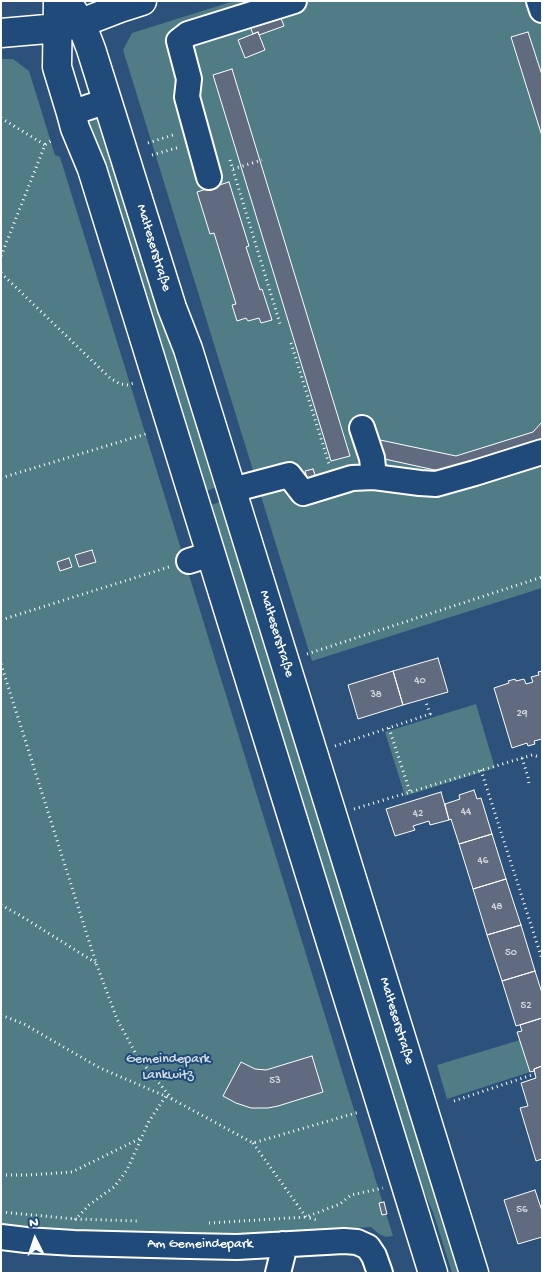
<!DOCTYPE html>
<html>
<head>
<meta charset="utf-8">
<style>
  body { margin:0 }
  #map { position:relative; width:543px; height:1274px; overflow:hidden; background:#2c517b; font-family:"Gochi Hand",sans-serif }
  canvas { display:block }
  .frame { position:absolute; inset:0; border:2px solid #fff; pointer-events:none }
  .north { position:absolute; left:10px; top:1214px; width:50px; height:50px; -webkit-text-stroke:4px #1f4a7a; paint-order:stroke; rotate:356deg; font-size:14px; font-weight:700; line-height:20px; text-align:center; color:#fff }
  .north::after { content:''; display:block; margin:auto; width:18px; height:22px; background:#fff; clip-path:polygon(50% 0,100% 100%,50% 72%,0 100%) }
</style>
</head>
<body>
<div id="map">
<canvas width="543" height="1274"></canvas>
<div class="frame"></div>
<div class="north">N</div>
</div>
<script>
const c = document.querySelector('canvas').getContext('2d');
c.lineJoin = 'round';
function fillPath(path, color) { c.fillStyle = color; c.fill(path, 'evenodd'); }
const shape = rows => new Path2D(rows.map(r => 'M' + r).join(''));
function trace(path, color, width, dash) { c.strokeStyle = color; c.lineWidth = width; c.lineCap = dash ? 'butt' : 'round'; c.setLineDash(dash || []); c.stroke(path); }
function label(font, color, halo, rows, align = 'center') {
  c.font = font + ' "Gochi Hand",sans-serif'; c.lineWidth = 4; c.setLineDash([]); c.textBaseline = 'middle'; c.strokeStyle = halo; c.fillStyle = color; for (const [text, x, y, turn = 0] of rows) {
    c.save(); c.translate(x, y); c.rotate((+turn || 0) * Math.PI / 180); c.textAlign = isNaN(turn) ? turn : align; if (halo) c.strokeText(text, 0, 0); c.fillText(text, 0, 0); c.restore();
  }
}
fillPath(shape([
  [234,1,542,1,542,588,312,661,123,50,132,33],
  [1,59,13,59,29,71,55,155,60,157,393,1236,386,1237,379,1234,371,1227,282,1233,204,1235,104,1234,1,1225],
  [94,118,97,119,99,123,159,317,175,348,217,487,206,491,205,491,99,158,90,124,90,120],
  [220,502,222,502,463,1273,452,1273,433,1212,409,1158,209,508,211,505],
  [476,704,495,768,405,796,385,732],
  [520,1040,530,1072,447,1099,437,1065]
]), '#4f7c85');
const building = shape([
  [279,13,284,26,259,35,258,32,253,34,249,24,279,13],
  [258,32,265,50,245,58,238,40,258,32],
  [528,32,542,75,542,136,511,37,528,32],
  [232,69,350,456,331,461,213,75,232,69],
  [229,182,249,246,246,247,260,290,262,289,272,320,261,323,259,318,248,321,246,318,237,321,232,305,236,304,214,233,210,234,197,192,229,182],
  [542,422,542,442,444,472,380,458,378,446,380,440,456,456,533,432,542,422],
  [313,469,316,478,308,481,305,471,313,469],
  [92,550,96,562,79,567,75,555,92,550],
  [69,558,72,567,60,571,57,562,69,558],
  [438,658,448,692,403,705,393,671,438,658],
  [393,671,403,705,358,719,348,685,393,671],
  [542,671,542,739,534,741,535,744,528,746,527,743,512,748,494,688,509,683,508,681,515,679,516,681,524,679,526,684,533,682,531,677,539,675,538,672,542,671],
  [474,790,477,799,481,798,492,834,459,844,451,819,449,820,445,804,460,799,459,795,474,790],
  [441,792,449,820,430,825,429,821,413,826,415,830,395,836,386,809,441,792],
  [492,834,506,879,473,889,459,844,492,834],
  [506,879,521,925,487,935,473,889,506,879],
  [521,925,535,971,502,981,487,935,521,925],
  [535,971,542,993,542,1018,516,1026,502,981,535,971],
  [542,1018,542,1066,534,1069,534,1071,530,1072,517,1032,522,1031,520,1025,542,1018],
  [312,1056,323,1092,278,1106,268,1108,251,1108,236,1103,223,1096,241,1062,255,1069,266,1070,312,1056],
  [542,1066,542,1159,536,1161,520,1108,528,1106,521,1083,536,1078,534,1069,542,1066],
  [535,1190,542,1211,542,1237,518,1244,504,1200,535,1190],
  [384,1202,387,1214,382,1215,379,1203,384,1202]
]);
fillPath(building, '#606b80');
trace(building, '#fff', 1);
const minor = shape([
  [539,1,542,10],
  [71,113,107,101],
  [209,177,187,97,189,79,179,41,188,34,294,1],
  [362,428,372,458,374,477],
  [232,490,289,475,303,493,352,478,374,477,420,483,436,484,475,473,542,452],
  [189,561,211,554],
  [1,1237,26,1240,74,1243,189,1246,237,1247,344,1241,357,1242,368,1247,374,1256,380,1273],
  [278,1273,283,1253,283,1244]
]);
const major = shape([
  [58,1,57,67,71,113,75,128,92,169,433,1273],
  [66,1,81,23,91,49,172,308,188,349,474,1273],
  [1,33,58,28,81,23,120,8,142,1]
]);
trace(minor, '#fff', 28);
trace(major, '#fff', 31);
trace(shape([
  [1,118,45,145],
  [148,143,176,134],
  [152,155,180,147],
  [230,160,281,327],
  [233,169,262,160],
  [1,256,45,145,52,140],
  [1,273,110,378,120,384,128,385,134,383],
  [291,343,329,464],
  [1,478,149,433],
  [1,620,169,567],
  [307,654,542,577],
  [1,664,96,963,117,1019,137,1056,172,1099],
  [389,728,410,792],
  [335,746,430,714,426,702],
  [522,758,528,777,529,784],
  [481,770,542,959],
  [354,809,532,755,540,757],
  [1,905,21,916,96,963],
  [1,1015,24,1024,100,1068,172,1099,253,1143,359,1112],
  [454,1101,535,1074],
  [253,1143,306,1217,317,1220],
  [1,1175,29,1175,72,1172,141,1138],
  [1,1212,75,1219,138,1221],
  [75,1220,89,1205,114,1187,127,1170,149,1121,166,1096],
  [209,1223,306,1217,340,1204,351,1195,383,1188]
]), '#fff', 3, [1, 4]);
trace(minor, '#1f4a7a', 24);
trace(major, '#1f4a7a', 28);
label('11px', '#d7dadf', null, [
  ["40",420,681],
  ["38",376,695],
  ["29",522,714],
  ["44",466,812],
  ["42",418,814],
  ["46",483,861],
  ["48",497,907],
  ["50",511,953],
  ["52",526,1006],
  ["53",275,1081],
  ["56",522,1210]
]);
label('14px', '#fff', '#1f4a7a', [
  ["Malteserstraße",153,248,73],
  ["Malteserstraße",276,634,73],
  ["Malteserstraße",396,1021,73],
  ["Am Gemeindepark",200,1245]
]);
label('14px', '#d3dee0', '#1f4a7a', [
  ["Gemeindepark",168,1060],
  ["Lankwitz",168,1076]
]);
</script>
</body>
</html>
